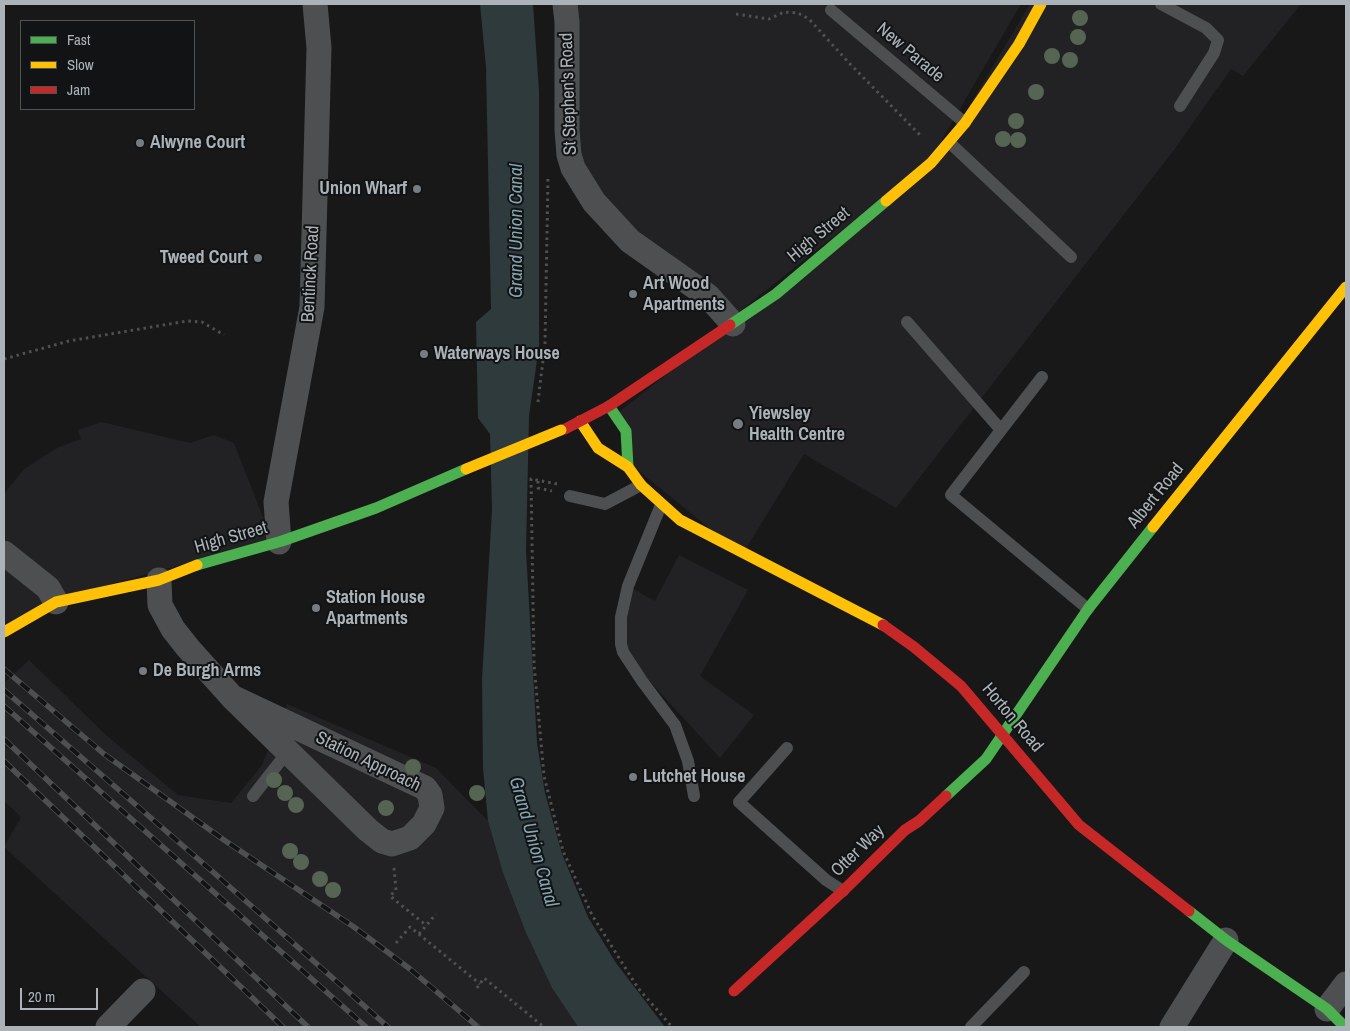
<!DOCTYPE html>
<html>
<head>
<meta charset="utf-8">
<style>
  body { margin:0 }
  #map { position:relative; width:1350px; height:1031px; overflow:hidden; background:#181819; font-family:"Archivo Narrow",sans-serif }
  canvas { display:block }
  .frame { position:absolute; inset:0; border:5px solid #abb2b8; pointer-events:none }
  .legend { position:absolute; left:20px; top:20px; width:175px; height:90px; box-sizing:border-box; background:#121314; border:1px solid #4f5356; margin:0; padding:6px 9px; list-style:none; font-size:15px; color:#abb2b8 }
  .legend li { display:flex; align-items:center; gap:10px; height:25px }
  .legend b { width:25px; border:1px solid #4f5356 }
  .scale { position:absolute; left:20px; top:988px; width:78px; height:22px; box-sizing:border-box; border:2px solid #abb2b8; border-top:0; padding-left:6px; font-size:15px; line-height:18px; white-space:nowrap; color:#abb2b8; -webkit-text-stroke:4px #121314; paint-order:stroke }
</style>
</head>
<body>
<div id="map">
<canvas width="1350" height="1031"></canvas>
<div class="frame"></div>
<ul class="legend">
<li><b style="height:6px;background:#4caf50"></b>Fast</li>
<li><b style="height:6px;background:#ffc107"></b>Slow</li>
<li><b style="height:6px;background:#c62828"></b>Jam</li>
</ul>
<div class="scale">20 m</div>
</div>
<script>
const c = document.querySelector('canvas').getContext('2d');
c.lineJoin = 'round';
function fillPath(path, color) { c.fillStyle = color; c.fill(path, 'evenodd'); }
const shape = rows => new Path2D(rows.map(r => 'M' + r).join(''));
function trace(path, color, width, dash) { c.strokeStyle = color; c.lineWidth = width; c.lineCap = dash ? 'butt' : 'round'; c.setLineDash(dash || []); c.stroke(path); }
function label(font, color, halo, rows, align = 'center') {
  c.font = font + ' "Archivo Narrow",sans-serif'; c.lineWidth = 4; c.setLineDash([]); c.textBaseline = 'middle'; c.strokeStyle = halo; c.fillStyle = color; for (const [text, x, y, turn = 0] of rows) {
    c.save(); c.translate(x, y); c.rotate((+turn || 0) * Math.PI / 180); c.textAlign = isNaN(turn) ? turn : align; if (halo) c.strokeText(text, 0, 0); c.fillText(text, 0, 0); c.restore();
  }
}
fillPath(shape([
  [577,4,1021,4,930,160,731,318,632,239,579,165],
  [1030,4,1301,4,1243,76,1231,69,1174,150,896,508,804,454,742,555,633,466,620,411,934,165],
  [102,422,190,443,214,435,234,443,272,540,57,599,4,546,4,494,24,469,59,447,81,439,78,430],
  [679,555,748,590,700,676,754,715,720,758,623,652,628,586,655,601],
  [4,563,49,600,4,626],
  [29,660,106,735,178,795,231,803,262,765,287,704,436,768,488,821,503,873,526,933,552,988,578,1027,201,1027,4,847,21,817,4,801,4,683]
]), '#222224');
fillPath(shape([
  [480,4,533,4,539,91,539,346,529,416,526,551,537,743,545,793,562,854,588,917,616,963,665,1027,578,1027,552,988,526,933,503,873,488,821,483,768,482,679,492,510,490,434,478,418,476,322,491,309,486,67]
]), '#2f3a3d');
trace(shape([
  [736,14,769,19,784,12,798,13,809,19,850,64,920,135],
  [4,359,69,341,187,321,202,322,224,335],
  [538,402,545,343,548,177],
  [538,481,538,488,552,491],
  [557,484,531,479,534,664,544,776,563,851,592,915,638,988,672,1027],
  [394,868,396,890,390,896,427,926],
  [419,934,436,914],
  [396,943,410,927,480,984],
  [477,988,484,978,544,1027]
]), '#4e5052', 3, [2.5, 4]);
trace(shape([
  [1161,4,1206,28,1218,40,1214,53,1180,106],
  [831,10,965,123],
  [950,143,1071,257],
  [907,322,1001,430],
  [1042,377,951,495,1088,609],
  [570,496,605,504,641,485],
  [661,505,628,586,621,617,621,644,623,652,642,681,675,725,688,761,694,796],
  [787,748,739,802,826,880,843,891],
  [253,796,289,750],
  [971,1027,1024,972]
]), '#4d4f51', 12);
trace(shape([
  [565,4,567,22,567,130,569,155,573,168,594,202,630,241,708,296,733,324],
  [279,542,276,502,312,307,319,48,315,4],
  [4,553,48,588,56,602],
  [159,580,160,605,173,629,188,648,232,697,368,830,382,841,392,844,410,838,424,824,432,808,430,795,425,788,232,697],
  [1327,1009,1346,984],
  [108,1027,143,991],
  [1172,1027,1226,940]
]), '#4d4f51', 25);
trace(shape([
  [730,325,776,294,886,201],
  [609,406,626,431,628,467],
  [197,565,282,541,376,508,466,469],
  [946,796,986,759,1088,609,1153,527],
  [1189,911,1226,940,1327,1009,1345,1027]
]), '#4caf50', 11);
trace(shape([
  [886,201,931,163,965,123,1019,44,1041,4],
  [580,421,598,448,628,467,641,485,680,520,883,625],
  [1153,527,1346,287],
  [4,632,56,602,159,580,197,565]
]), '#ffc107', 11);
trace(shape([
  [565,429,609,406,730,325],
  [883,625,914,647,961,686,1079,825,1189,911],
  [734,991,843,891,905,830,919,821,946,796]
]), '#c62828', 11);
const rail = shape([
  [4,669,104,754,224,840,354,927,410,969,478,1027],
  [4,690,213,872,388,1027],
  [4,706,366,1027],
  [4,739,308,1027],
  [4,761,283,1027]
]);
trace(rail, '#4e4f51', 5.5);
trace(rail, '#121314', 4, [11]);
trace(shape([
  [466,469,561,430]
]), '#ffc107', 11);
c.fillStyle = '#566453';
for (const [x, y] of [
  [1080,18],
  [1078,37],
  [1052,56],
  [1070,60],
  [1036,92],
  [1016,121],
  [1003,139],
  [1018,140],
  [413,767],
  [274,780],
  [285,793],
  [477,793],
  [296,805],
  [386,808],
  [290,851],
  [301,862],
  [320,879],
  [333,890]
]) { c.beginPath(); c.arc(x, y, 8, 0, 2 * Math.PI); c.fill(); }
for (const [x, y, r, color] of [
  [140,143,5,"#787c80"],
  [417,189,5,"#787c80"],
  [258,258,5,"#787c80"],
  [633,294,5,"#787c80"],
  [424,354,5,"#787c80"],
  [738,424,6,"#787c80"],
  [316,608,5,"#787c80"],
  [143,671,5,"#787c80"],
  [633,777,5,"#787c80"]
]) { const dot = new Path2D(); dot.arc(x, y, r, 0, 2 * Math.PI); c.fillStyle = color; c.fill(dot); trace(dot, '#121314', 2); }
label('18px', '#abb2b8', '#121314', [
  ["New Parade",910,53,40],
  ["St Stephen's Road",569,94,-92],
  ["High Street",819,235,-40],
  ["Bentinck Road",311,274,-87],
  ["Albert Road",1156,496,-51],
  ["High Street",231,538,-16],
  ["Horton Road",1012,718,50],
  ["Station Approach",368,762,26],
  ["Otter Way",858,851,-44]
]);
label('bold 18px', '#abb2b8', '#121314', [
  ["Alwyne Court",150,143],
  ["Union Wharf",407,189,"right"],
  ["Tweed Court",248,258,"right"],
  ["Art Wood",643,284],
  ["Apartments",643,305],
  ["Waterways House",434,354],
  ["Yiewsley",749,414],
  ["Health Centre",749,435],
  ["Station House",326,598],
  ["Apartments",326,619],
  ["De Burgh Arms",153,671],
  ["Lutchet House",643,777]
], 'left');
label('italic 19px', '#85a5b0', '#121314', [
  ["Grand Union Canal",517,231,-90],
  ["Grand Union Canal",533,842,74]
]);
</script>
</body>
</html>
